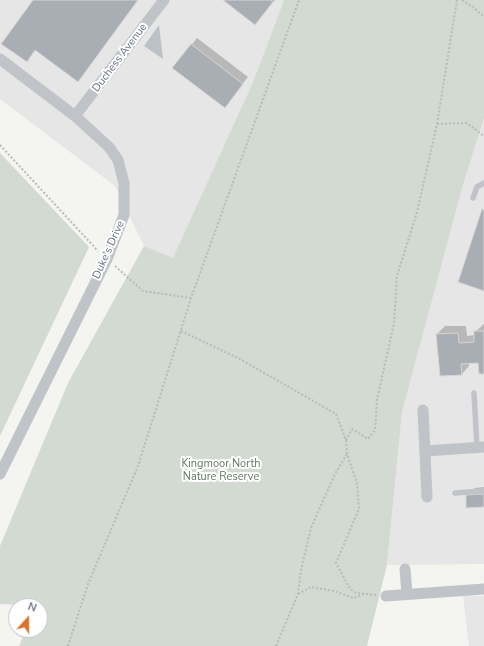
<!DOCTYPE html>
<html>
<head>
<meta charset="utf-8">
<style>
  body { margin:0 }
  #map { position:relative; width:484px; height:646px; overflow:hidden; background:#f4f5f1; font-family:"Nunito Sans",sans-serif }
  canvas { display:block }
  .north { position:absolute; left:8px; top:598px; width:40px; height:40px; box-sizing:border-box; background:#fff; border:1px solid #c1c6cd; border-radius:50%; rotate:21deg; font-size:11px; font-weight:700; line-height:16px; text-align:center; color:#657081 }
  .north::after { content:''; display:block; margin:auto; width:14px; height:18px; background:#db742b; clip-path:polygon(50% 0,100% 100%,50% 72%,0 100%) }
</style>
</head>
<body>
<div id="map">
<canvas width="484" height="646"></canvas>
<div class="north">N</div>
</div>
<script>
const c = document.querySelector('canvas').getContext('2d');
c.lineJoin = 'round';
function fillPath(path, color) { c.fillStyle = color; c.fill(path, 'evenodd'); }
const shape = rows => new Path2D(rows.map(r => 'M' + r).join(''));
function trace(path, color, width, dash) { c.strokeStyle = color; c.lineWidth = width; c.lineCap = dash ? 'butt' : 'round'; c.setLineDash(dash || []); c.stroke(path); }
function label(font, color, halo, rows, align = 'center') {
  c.font = font + ' "Nunito Sans",sans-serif'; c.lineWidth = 4; c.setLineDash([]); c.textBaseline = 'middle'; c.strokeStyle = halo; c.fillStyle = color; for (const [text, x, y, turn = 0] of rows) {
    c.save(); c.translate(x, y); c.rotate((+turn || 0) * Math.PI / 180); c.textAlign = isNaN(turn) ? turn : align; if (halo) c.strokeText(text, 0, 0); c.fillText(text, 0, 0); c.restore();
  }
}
fillPath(shape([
  [0,0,284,0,253,82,173,259,144,246,115,186,0,99],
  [484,118,484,564,387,565,402,412,463,185],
  [463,596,484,596,484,646,469,646]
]), '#e5e6e5');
fillPath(shape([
  [284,0,484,0,484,118,463,185,402,412,387,565,367,646,19,646,26,630,40,630,40,606,0,604,0,546,68,383,144,246,173,258,253,82],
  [0,153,89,247,0,436]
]), '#d3dad1');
fillPath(shape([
  [159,25,163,59,144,46]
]), '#bac2c8');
fillPath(shape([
  [34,0,138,0,78,80,36,50,26,61],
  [224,0,275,0,255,24],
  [197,38,248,77,224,107,173,68],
  [484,324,484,373,479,362,469,363,469,366,462,374,437,334,445,326,466,326,467,336,475,335,475,332],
  [484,487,484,506,467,496,475,488]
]), '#0003');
const building = shape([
  [33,0,138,0,78,82,35,50,27,62,1,44,33,0],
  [223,0,270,0,273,2,255,25,223,0],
  [191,44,243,84,225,108,172,68,191,44],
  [482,209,484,210,484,291,458,282,482,209],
  [474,331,484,331,484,374,479,374,478,363,461,364,462,375,440,376,436,334,458,333,459,343,474,342,474,331],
  [484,494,484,507,466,508,466,495,484,494]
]);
fillPath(building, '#a9aeb5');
trace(building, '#d6d6d4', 1);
trace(shape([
  [462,0,473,7,484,17],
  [437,124,467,123,484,136],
  [0,145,98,251],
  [115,266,143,291,191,298],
  [181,331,240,359,336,414,346,440,347,454,357,483,359,509,336,563,350,589,356,593,377,595],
  [346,440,352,429,368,439,375,430,377,400,394,323,397,276,417,212,437,124,457,0],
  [298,594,311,587,334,591,354,598,364,594],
  [68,646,88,584,138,466,191,298,299,0],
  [276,646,298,594,301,570,311,528,335,474,347,454]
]), '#b8babd', 2, [2, 2]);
trace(shape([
  [473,198,477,187,484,183],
  [474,393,477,447],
  [455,493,484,491]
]), '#c0c3c7', 5.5);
trace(shape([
  [0,59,75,116,109,147,118,160,124,183,124,215,107,259,0,474],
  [75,116,164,0],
  [423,410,427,497],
  [425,451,484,447],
  [405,569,407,594],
  [386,596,484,589]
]), '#c0c3c7', 11);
label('11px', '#657081', '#fff', [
  ["Duchess Avenue",120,58,-53],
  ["Duke's Drive",109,250,-66]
]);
label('11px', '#647964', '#fff', [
  ["Kingmoor North",221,464],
  ["Nature Reserve",221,477]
]);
</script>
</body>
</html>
